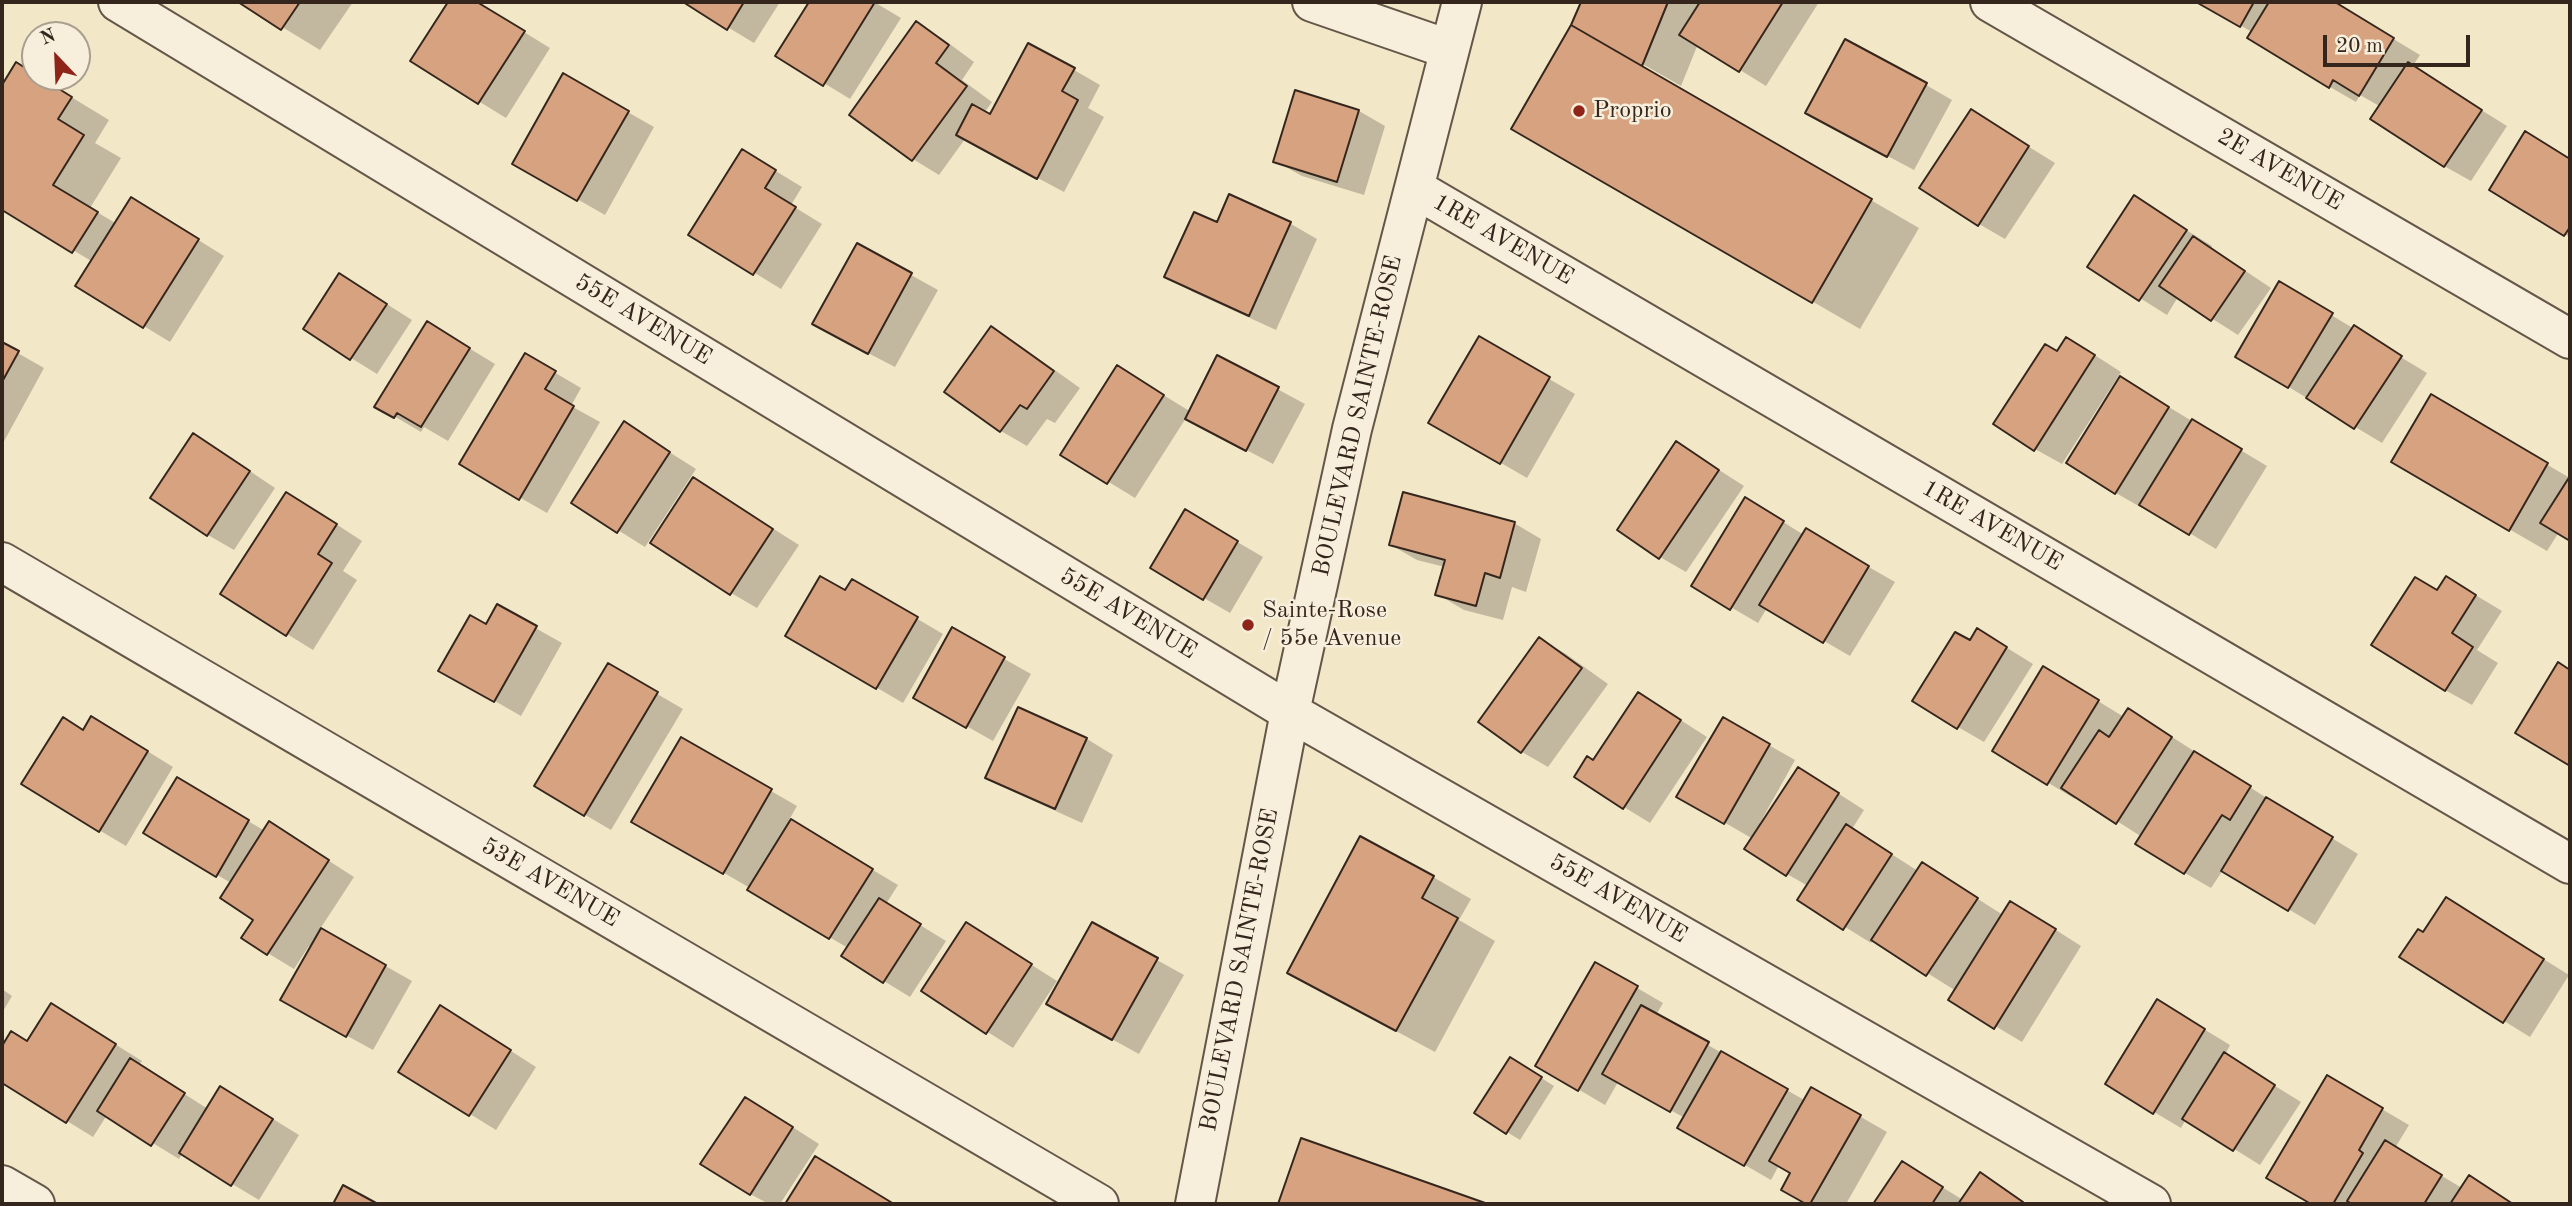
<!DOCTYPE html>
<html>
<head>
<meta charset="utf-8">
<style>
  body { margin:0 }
  #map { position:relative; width:2572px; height:1206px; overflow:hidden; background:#f2e7c7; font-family:"Old Standard TT",serif }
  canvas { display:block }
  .frame { position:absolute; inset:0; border:4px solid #35261d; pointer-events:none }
  .north { position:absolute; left:21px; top:21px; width:70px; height:70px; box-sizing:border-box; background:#f7efdb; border:2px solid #a99f8f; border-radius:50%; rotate:337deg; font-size:19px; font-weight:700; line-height:28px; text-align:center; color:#35261d }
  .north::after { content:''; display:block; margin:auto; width:24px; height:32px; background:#8f2418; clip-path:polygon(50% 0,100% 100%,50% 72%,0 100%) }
  .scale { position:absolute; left:2323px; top:35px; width:147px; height:32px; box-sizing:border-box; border:4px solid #35261d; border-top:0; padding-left:9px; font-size:21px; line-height:24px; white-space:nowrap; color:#35261d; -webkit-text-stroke:5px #f7efdb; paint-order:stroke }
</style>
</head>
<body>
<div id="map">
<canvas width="2572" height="1206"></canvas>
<div class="frame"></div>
<div class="north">N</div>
<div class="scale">20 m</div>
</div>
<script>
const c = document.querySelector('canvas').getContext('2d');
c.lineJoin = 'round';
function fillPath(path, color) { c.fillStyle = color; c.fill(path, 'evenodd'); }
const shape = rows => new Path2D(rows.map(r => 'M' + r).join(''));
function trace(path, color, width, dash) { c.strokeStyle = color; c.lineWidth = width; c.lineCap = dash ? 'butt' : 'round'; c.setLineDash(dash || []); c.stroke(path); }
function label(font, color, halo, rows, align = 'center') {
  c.font = font + ' "Old Standard TT",serif'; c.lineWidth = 5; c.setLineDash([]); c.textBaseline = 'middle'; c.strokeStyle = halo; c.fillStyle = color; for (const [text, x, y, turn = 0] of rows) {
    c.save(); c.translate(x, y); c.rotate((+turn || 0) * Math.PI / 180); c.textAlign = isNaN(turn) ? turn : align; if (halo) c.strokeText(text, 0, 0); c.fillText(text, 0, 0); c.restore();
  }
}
fillPath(shape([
  [241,2,353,2,320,50],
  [450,2,475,2,550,48,506,118,413,61],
  [686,2,780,2,754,43],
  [811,2,874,2,901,18,850,99,778,55],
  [1583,2,1819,2,1766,86,1698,44,1681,86,1573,24],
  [2199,2,2332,2,2420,55,2412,67,2507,126,2471,181,2444,166,2381,107,2360,95,2356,102,2330,87,2252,32],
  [917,24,943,39,974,62,962,80,992,102,984,113,990,116,1074,70,1100,85,1088,108,1104,117,1064,192,965,139,939,175,913,159],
  [1572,27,1919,228,1860,329,1513,128],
  [35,75,109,120,95,143,121,158,90,208,117,224,158,215,224,256,170,342,78,286,93,262,2,208,2,86],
  [564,76,654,127,605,215,514,163],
  [1926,85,1952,100,1914,170,1833,127],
  [1296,92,1359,111,1385,126,1364,195,1302,176,1275,161],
  [1971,111,2055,163,2005,239,1979,224],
  [2552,149,2570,160,2570,237,2492,190],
  [769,167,802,187,791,205,822,224,781,289,691,234],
  [1230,196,1291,224,1317,239,1276,330,1193,292,1166,276,1218,224],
  [2135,198,2212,246,2211,248,2271,288,2238,335,2178,297,2167,315,2089,266],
  [857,245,938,290,895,367,841,339],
  [2280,284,2427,373,2382,443,2237,356],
  [366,291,412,320,377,374,351,358],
  [991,328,1018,344,1080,388,1055,423,1047,419,1027,446,1001,431,946,392],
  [1479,338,1575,394,1527,478,1430,422],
  [454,339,495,364,448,441,424,427,421,432,377,406],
  [2,344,44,368,2,445],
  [2057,353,2093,354,2121,372,2062,464,2035,449],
  [525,355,581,388,571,406,600,422,547,513,461,464],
  [1218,357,1305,404,1273,464,1186,418,1135,498,1063,454,1118,367,1191,412],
  [2147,394,2267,466,2216,549,2143,505,2142,508,2116,493],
  [2431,397,2570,478,2570,539,2559,532,2547,551,2393,462],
  [625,424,696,469,645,547,573,502],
  [1677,443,1744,486,1686,572,1660,557],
  [220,451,275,488,234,550,208,535],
  [720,495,799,545,757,608,731,593],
  [313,509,362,541,343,571,357,580,313,650,287,634],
  [1186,512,1263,557,1230,613,1152,568],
  [1772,515,1804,535,1806,531,1895,582,1850,656,1767,608,1758,623,1693,585],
  [1514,523,1541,539,1526,592,1512,587,1503,620,1464,610,1437,594,1445,567,1417,560,1391,545],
  [2447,578,2502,611,2477,650,2498,663,2472,705,2445,690,2438,592],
  [853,581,943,634,903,703,787,635,846,592],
  [498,607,562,643,521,716,467,685,487,626],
  [953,630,1031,674,993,741,915,697],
  [1540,639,1566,654,1608,684,1548,767,1522,752],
  [1970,643,2004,646,2033,664,1984,742,1958,727],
  [609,666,683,709,611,830,536,786],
  [2070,684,2124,717,2155,726,2276,804,2358,854,2315,925,2223,870,2211,888,2185,873,2142,837,2076,795,2075,799,1994,750],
  [1019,710,1087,739,1113,755,1082,823,1014,792,987,777],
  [1665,710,1707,737,1650,823,1624,807,1594,762],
  [1723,719,1795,760,1760,823,1762,824,1825,785,1864,810,1852,829,1918,871,1923,864,2003,915,2037,918,2081,946,2022,1042,1950,999,1956,991,1873,939,1871,943,1800,899,1808,886,1787,874,1753,839,1679,796],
  [84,731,118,733,173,767,126,846,99,830],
  [681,739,797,806,789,820,898,885,886,904,946,941,910,997,843,956,848,948,749,890,750,888,634,821],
  [178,780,265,831,270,823,354,877,320,929,412,981,373,1050,309,1015,312,948,309,946,294,969,243,938,256,919,231,883,146,833],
  [1433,877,1471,899,1459,920,1495,941,1435,1052,1327,994],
  [2473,915,2569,975,2530,1037,2504,1021,2424,934],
  [967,924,1057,981,1013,1048,923,991],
  [1092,924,1184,975,1139,1054,1075,1019],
  [1596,964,1663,1003,1656,1015,1734,1060,1806,1101,1812,1089,1887,1132,1846,1204,1809,1204,1783,1189,1792,1173,1779,1165,1771,1180,1679,1127,1685,1118,1618,1082,1605,1105,1537,1065],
  [2,989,12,996,2,1013],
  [2184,1017,2230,1045,2225,1055,2301,1102,2260,1165,2186,1119,2181,1128,2107,1084],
  [78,1021,142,1061,139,1065,208,1109,247,1103,299,1135,259,1200,182,1154,179,1159,107,1115,93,1137,2,1081,2,1050,12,1033,28,1043],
  [467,1023,536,1067,496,1130,470,1114],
  [1524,1067,1554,1086,1520,1140,1507,1132],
  [2327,1077,2409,1125,2395,1148,2462,1188,2469,1177,2514,1204,2314,1204,2269,1178],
  [772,1114,819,1144,780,1204,769,1204,750,1194],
  [1302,1141,1483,1204,1280,1204],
  [816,1158,842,1174,892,1204,787,1204],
  [1903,1163,1963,1200,1981,1175,2028,1204,1875,1204]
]), '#0003');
const building = shape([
  [238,2,300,2,281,30,238,2],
  [448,2,477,2,525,31,478,104,410,61,448,2],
  [683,2,744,2,727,30,683,2],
  [809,2,875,2,823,86,775,56,809,2],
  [1581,2,1668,2,1642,66,1571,25,1581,2],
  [1700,2,1783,2,1739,72,1679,35,1700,2],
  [2196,2,2254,2,2240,27,2196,2],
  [2269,2,2335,2,2394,38,2359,96,2333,80,2329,88,2247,38,2269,2],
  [916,21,949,45,936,63,967,86,912,161,849,115,916,21],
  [1571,25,1872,199,1812,303,1511,129,1571,25],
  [1845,39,1927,83,1887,157,1805,113,1845,39],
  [1028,43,1075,68,1062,91,1078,100,1037,179,956,135,972,104,990,114,1028,43],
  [16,62,35,74,35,77,40,77,72,97,58,119,84,135,53,185,98,212,72,253,2,210,2,85,16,62],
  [2408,62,2482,110,2444,167,2370,119,2408,62],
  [563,73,629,111,577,201,512,164,563,73],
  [1295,90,1359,110,1337,182,1273,162,1295,90],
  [1971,109,2029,146,1978,226,1919,188,1971,109],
  [2525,131,2570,159,2570,227,2564,236,2489,190,2525,131],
  [742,149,776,170,765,188,796,207,753,275,688,235,742,149],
  [1229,194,1291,222,1249,316,1164,277,1194,212,1217,222,1229,194],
  [2134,195,2187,230,2139,301,2087,267,2134,195],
  [131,197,199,239,143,328,75,286,131,197],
  [2193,236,2245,271,2211,321,2159,286,2193,236],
  [857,243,912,273,868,354,812,324,857,243],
  [339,273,387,304,350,360,303,329,339,273],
  [2279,281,2333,313,2288,388,2235,357,2279,281],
  [427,321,470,348,421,427,397,413,394,418,374,407,427,321],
  [2354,325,2402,356,2354,429,2306,398,2354,325],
  [991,326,1054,371,1027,409,1020,405,1000,432,944,392,991,326],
  [1479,336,1550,377,1500,464,1428,423,1479,336],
  [2066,337,2095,355,2034,451,1993,424,2045,344,2057,351,2066,337],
  [2,342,19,351,2,382,2,342],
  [525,353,556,371,545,389,574,406,519,500,459,464,525,353],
  [1217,355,1279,387,1246,451,1185,419,1217,355],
  [1117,365,1164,395,1107,484,1060,455,1117,365],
  [2120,376,2169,407,2115,494,2066,463,2120,376],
  [2431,394,2548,463,2509,531,2391,462,2431,394],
  [2192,419,2242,449,2189,535,2139,505,2192,419],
  [624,421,670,452,617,533,571,503,624,421],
  [193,433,250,471,207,536,150,498,193,433],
  [1676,441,1719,470,1659,559,1617,530,1676,441],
  [2570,476,2570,541,2540,523,2570,476],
  [693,477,773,529,730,595,650,543,693,477],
  [286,492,337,524,318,554,332,563,286,636,220,594,286,492],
  [1403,492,1515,522,1500,578,1485,573,1476,606,1435,595,1445,560,1389,545,1403,492],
  [1745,497,1784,521,1730,610,1691,586,1745,497],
  [1185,509,1238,541,1203,600,1150,568,1185,509],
  [1806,528,1869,566,1823,643,1759,605,1806,528],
  [820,576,845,590,852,579,918,617,876,689,785,636,820,576],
  [2446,576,2476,595,2452,633,2473,647,2445,691,2371,645,2415,577,2437,590,2446,576],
  [497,604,537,626,494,702,438,671,470,615,486,624,497,604],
  [952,627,1005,657,966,728,913,698,952,627],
  [1977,628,2007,647,1957,729,1912,701,1955,632,1970,640,1977,628],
  [1539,637,1582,668,1521,753,1478,722,1539,637],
  [2558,662,2570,670,2570,766,2515,733,2558,662],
  [608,663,658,692,584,816,534,786,608,663],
  [2043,666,2099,700,2047,785,1992,751,2043,666],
  [1638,692,1681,720,1623,809,1574,777,1587,756,1593,760,1638,692],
  [1018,707,1087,738,1055,809,985,778,1018,707],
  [2128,708,2172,737,2116,824,2061,788,2099,730,2109,737,2128,708],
  [91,716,148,751,99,832,21,784,63,717,83,730,91,716],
  [1723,717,1770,744,1724,824,1676,797,1723,717],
  [681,737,772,789,723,874,631,822,681,737],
  [2194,751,2251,786,2230,820,2222,815,2184,874,2135,844,2194,751],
  [1798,767,1839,793,1786,876,1744,849,1798,767],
  [177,777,249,820,216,877,143,833,177,777],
  [2266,797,2333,837,2288,911,2221,871,2266,797],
  [791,819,873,869,829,939,747,890,791,819],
  [269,821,329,860,267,955,241,938,253,920,220,898,269,821],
  [1846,824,1892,854,1843,930,1797,900,1846,824],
  [1360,836,1434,876,1422,898,1458,918,1396,1031,1287,973,1360,836],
  [1922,862,1978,898,1926,976,1871,940,1922,862],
  [2446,897,2544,959,2503,1023,2399,957,2418,929,2423,932,2446,897],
  [879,898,921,924,883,983,841,956,879,898],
  [2010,901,2056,929,1994,1029,1948,1000,2010,901],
  [966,922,1032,964,986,1034,921,991,966,922],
  [1092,922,1158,958,1112,1040,1046,1004,1092,922],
  [321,928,386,965,346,1037,280,1000,321,928],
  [1595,962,1638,986,1578,1091,1535,1066,1595,962],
  [2157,999,2205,1029,2153,1114,2105,1084,2157,999],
  [51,1003,116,1044,66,1123,2,1083,2,1046,11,1031,27,1041,51,1003],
  [440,1005,511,1050,469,1116,398,1072,440,1005],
  [1641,1005,1709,1042,1670,1112,1602,1074,1641,1005],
  [1721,1051,1788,1089,1744,1166,1677,1128,1721,1051],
  [2224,1052,2275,1085,2233,1151,2182,1119,2224,1052],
  [1510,1057,1542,1077,1506,1134,1474,1113,1510,1057],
  [130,1058,185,1093,151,1146,97,1111,130,1058],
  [2327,1075,2383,1108,2359,1150,2363,1153,2333,1204,2311,1204,2266,1178,2327,1075],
  [220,1086,273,1119,231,1186,179,1153,220,1086],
  [1811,1087,1861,1115,1810,1204,1806,1204,1781,1190,1790,1173,1769,1161,1811,1087],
  [745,1097,793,1127,750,1195,700,1164,745,1097],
  [1301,1138,1488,1204,1278,1204,1301,1138],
  [2385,1140,2442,1175,2424,1204,2352,1204,2347,1201,2385,1140],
  [815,1156,894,1204,785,1204,815,1156],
  [1902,1161,1943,1187,1932,1204,1873,1204,1902,1161],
  [1980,1172,2023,1202,2022,1204,1958,1204,1980,1172],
  [2469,1175,2513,1204,2450,1204,2469,1175],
  [343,1185,378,1204,333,1204,343,1185]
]);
fillPath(building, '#d7a280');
trace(building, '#35261d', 2);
const minor = shape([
  [118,2,1290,712,2151,1204],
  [1312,2,1448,49],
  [1990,2,2570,339],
  [1414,188,2570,864],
  [2,562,1099,1204],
  [2,1185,35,1204],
  [1195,1204,1290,712,1352,429,1462,2]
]);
trace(minor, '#645648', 42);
trace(minor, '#f7efdb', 38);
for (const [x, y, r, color] of [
  [1579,111,7,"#8f2418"],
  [1248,625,7,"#8f2418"]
]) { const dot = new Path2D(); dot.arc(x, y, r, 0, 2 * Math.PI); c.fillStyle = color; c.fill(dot); trace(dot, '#f7efdb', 2.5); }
label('24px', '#35261d', '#f7efdb', [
  ["Proprio",1593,111],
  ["Sainte-Rose",1262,611],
  ["/ 55e Avenue",1262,639]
], 'left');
label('24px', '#35261d', '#f7efdb', [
  ["2E AVENUE",2280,170,30],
  ["1RE AVENUE",1503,240,30],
  ["55E AVENUE",643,320,31],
  ["BOULEVARD SAINTE-ROSE",1358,416,-77],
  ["1RE AVENUE",1992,526,30],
  ["55E AVENUE",1128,614,31],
  ["53E AVENUE",550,883,30],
  ["55E AVENUE",1618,899,30],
  ["BOULEVARD SAINTE-ROSE",1240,970,-79]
]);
</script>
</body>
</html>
